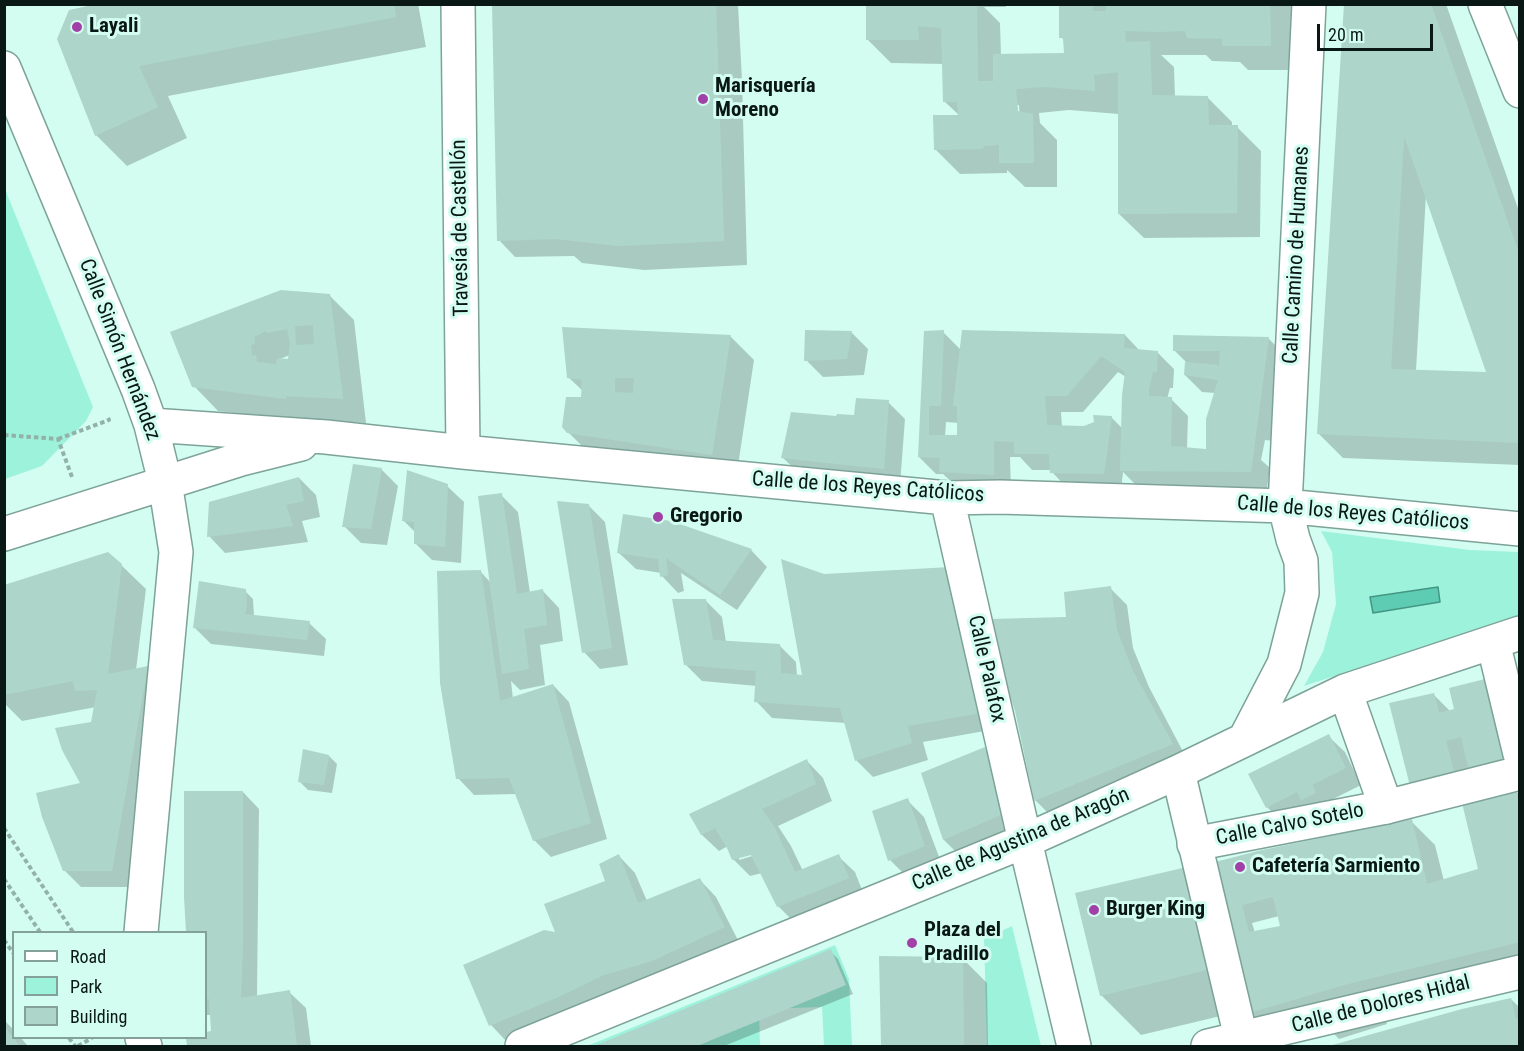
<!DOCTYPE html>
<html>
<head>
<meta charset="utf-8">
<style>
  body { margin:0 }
  #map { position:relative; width:1524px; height:1051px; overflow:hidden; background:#d4fdf1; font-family:"Roboto Condensed",sans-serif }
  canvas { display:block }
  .frame { position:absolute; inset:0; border:6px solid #091814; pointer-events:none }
  .legend { position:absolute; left:12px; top:931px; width:195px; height:108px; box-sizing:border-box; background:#d4fdf1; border:2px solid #83a199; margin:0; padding:8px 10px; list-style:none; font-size:18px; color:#091814 }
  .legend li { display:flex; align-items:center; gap:12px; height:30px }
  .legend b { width:30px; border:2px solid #83a199 }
  .scale { position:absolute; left:1317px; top:24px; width:116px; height:27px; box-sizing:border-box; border:3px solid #091814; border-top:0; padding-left:8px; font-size:18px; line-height:21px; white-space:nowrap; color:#091814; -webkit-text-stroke:4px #d4fdf1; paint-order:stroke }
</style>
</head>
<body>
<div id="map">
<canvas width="1524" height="1051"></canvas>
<div class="frame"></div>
<ul class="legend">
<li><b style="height:8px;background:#fff"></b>Road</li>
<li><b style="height:16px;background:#9df2db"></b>Park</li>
<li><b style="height:16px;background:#add5c9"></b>Building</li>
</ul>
<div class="scale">20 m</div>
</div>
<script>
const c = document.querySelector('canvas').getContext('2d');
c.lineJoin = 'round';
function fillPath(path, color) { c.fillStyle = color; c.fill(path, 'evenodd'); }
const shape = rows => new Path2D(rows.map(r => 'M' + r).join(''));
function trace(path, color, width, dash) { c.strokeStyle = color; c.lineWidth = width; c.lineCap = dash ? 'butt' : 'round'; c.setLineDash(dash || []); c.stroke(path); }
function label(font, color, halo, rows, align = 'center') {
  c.font = font + ' "Roboto Condensed",sans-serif'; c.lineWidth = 6; c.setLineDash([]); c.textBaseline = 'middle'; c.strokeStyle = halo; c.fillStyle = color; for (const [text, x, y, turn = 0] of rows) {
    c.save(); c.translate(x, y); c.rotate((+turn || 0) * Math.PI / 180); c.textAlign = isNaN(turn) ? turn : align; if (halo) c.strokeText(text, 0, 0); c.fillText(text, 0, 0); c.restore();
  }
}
fillPath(shape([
  [5,189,93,407,86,421,42,466,5,479],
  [1321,531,1470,550,1519,552,1519,616,1386,659,1304,686,1323,652,1336,604,1332,552],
  [1012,926,1041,1046,987,1046,984,939],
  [835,945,849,979,852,1046,824,1046,822,1007,759,1009,760,1046,587,1046]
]), '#9df2db');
const water = shape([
  [1438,587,1440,602,1373,613,1370,597,1438,587]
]);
fillPath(water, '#5dccb2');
trace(water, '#449683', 1.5);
fillPath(shape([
  [105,4,418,4,426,47,168,96,187,138,127,166,96,135,59,39],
  [493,4,738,4,742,80,747,265,644,270,582,263,574,256,515,257,499,240],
  [889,4,1005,4,1006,7,984,7,1000,23,1001,55,1065,55,1065,41,1061,37,1060,4,1105,4,1107,6,1107,4,1294,4,1294,70,1248,70,1240,62,1212,61,1206,55,1161,55,1174,67,1175,97,1208,98,1232,122,1232,127,1237,127,1261,151,1260,237,1144,238,1119,214,1119,114,1069,110,1039,113,1040,123,1057,140,1057,187,1025,187,1007,170,1007,173,960,174,935,149,960,116,945,102,944,64,891,63,867,39],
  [1016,105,1019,105,1020,119],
  [1346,4,1446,4,1520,214,1520,465,1343,458,1319,434],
  [1426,194,1488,373,1416,371],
  [329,295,354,320,366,423,311,420,310,422,218,411,194,386,172,333],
  [290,355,290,360,280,359],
  [851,332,868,349,864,375,823,377,806,360],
  [925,332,943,332,961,350,1125,335,1140,351,1157,352,1174,369,1173,388,1170,388,1167,399,1171,399,1188,416,1187,449,1208,450,1215,393,1202,392,1185,375,1186,362,1175,351,1269,339,1285,355,1274,441,1265,440,1261,460,1270,468,1267,488,1138,487,1123,472,1121,490,1068,489,1052,472,1051,470,1032,470,1020,457,1010,457,1011,491,958,488,943,474,936,474,919,457],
  [1118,372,1126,377,1122,428,1111,417,1084,428,1062,427,1061,412,1083,412],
  [946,422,959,423,959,437,945,437],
  [730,336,754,360,736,479,593,457,568,432,583,399,583,391,568,377],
  [888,402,905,419,900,485,800,474,783,458,837,418,856,416],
  [381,469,398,486,387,545,361,543,344,526],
  [299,478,316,495,320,517,302,521,308,542,225,553,209,536],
  [447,486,464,502,461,563,432,560,415,543,415,532,403,520],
  [501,495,518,512,530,593,543,591,559,608,563,641,540,645,545,685,520,690,511,681,513,699,553,685,569,702,607,839,551,857,534,840,517,794,474,795,458,778,480,571,491,583],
  [588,505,605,522,628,665,600,669,584,652],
  [751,550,767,567,737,610,681,573,684,591,678,593,662,576,661,573,636,569,619,553],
  [121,565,146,589,136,670,148,668,164,685,128,887,81,887,64,870,82,784,96,707,22,721,4,703,4,586],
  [949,569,996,729,923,742,928,760,873,777,856,760,846,723,772,718,756,701,757,686,702,681,685,664,705,600,722,617,726,642,780,646,796,662,797,676,804,677,823,575],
  [1110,588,1127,605,1133,648,1149,687,1188,761,1052,817,1035,800,1067,618],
  [245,591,253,599,254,616,309,623,326,639,324,656,211,644,195,628],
  [1433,694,1450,711,1520,796,1520,970,1382,1006,1387,1024,1339,1039,1312,1012,1267,1029,1250,1013,1250,1009,1141,1035,1101,995,1077,895,1411,821,1435,845,1444,881,1479,870,1463,802,1436,809],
  [1279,916,1283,931,1255,933,1252,923],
  [1328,736,1345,752,1361,785,1284,824,1267,807],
  [985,749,1002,766,1017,831,960,856,944,840,922,774],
  [329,756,337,764,332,793,308,790,300,782],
  [807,761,823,778,832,801,778,826,791,846,803,871,838,856,855,872,864,895,795,923,778,906,762,873,750,876,733,859,728,846,719,851,702,835,691,815],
  [758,851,759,854,739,860,739,857],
  [243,792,259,809,257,997,289,992,306,1008,311,1046,188,1046,187,1038,206,1038,206,1034,213,1032,212,1015,206,1015,206,932,187,932,186,897],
  [907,800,924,817,941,862,906,876,890,860],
  [619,856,635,873,647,901,700,880,716,897,740,944,507,1042,491,1025,558,934,607,882],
  [830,951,838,959,853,994,724,1046,598,1046],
  [880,958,962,958,987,983,988,1046,882,1046],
  [1511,999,1520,1008,1520,1046,1332,1046],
  [4,1020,14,1030,14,1038,21,1038,28,1046,4,1046]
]), '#0003');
fillPath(shape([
  [97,4,394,4,396,17,139,66,158,107,95,136,57,39,69,10],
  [492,4,716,4,724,241,619,246,556,239,497,241],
  [866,4,977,4,978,81,993,81,993,54,1064,53,1063,38,1059,38,1059,4,1093,4,1093,11,1106,11,1106,4,1270,4,1271,46,1222,46,1222,39,1187,38,1185,31,1158,32,1125,31,1126,42,1150,41,1152,95,1208,96,1209,125,1238,125,1237,213,1118,214,1118,72,1094,75,1095,91,1044,87,1016,89,1018,111,1033,114,1034,163,999,163,999,145,984,146,983,149,934,150,933,115,958,115,957,102,943,102,941,28,918,26,919,40,866,40],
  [1344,4,1431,4,1520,256,1520,443,1317,434],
  [1404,136,1486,372,1391,369],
  [281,290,330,294,343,399,287,396,286,399,192,387,170,332],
  [313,325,314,344,296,345,295,326],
  [287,329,290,344,288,359,277,358,276,364,257,362,256,355,252,356,251,345,255,344,254,337,266,331,267,333],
  [562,327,731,335,712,455,567,433,562,427,566,397,581,397,582,380,567,378],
  [615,378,634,378,633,393,615,392],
  [805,330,852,331,847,359,804,361],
  [944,330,941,406,929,406,929,435,957,435,957,406,953,406,962,330,1125,334,1124,348,1158,351,1157,372,1153,372,1149,388,1149,396,1172,397,1171,446,1206,449,1206,419,1218,380,1184,375,1185,362,1219,365,1220,351,1173,351,1173,335,1269,337,1251,472,1120,471,1122,395,1125,372,1101,356,1067,396,1045,396,1047,425,1084,426,1094,422,1093,415,1112,416,1104,474,1050,473,1049,454,1014,454,1014,442,994,441,994,475,939,472,940,458,918,457,924,331],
  [856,398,889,400,884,469,781,458,791,412,836,416,837,414,854,415],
  [353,464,382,468,371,529,342,527],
  [407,470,448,484,445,547,414,544,414,522,402,521],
  [299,477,304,501,286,505,293,526,207,537,209,502],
  [502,493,517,594,543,589,547,625,524,629,529,669,502,674,478,496],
  [557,501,589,504,612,648,582,653],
  [623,514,671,521,752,549,720,595,666,558,668,575,660,577,658,559,617,553],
  [108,552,122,564,108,674,148,666,112,871,63,871,42,817,36,793,80,783,62,750,55,728,91,722,97,690,75,691,73,681,4,695,4,585],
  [781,559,824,574,950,567,980,713,908,726,912,743,855,761,840,708,754,702,756,671,684,665,672,599,706,599,713,640,780,644,781,673,802,675],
  [481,570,500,701,553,684,591,823,533,841,509,778,456,779,440,683,437,571],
  [199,581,246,589,247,606,245,614,310,621,307,640,193,628],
  [1111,586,1117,630,1132,669,1173,744,1034,801,1015,711,999,664,991,619,1066,617,1064,592],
  [1493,677,1514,760,1469,771,1461,737,1446,741,1455,775,1410,786,1389,703,1434,693,1439,713,1454,709,1449,688],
  [1329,734,1346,768,1312,785,1316,793,1301,800,1297,792,1266,808,1248,774],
  [985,747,1001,815,943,840,921,773],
  [303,749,329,755,324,785,298,782],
  [807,759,816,784,762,809,775,828,795,872,839,854,849,878,777,907,751,855,732,860,727,848,715,828,701,835,689,814],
  [1516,790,1520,805,1520,942,1348,984,1249,1013,1211,863,1262,850,1412,819,1427,884,1478,869,1462,803],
  [1273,897,1280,926,1249,932,1242,905],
  [184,791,243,791,243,946,241,998,290,990,297,1046,187,1046,186,1038,206,1038,206,1032,211,1031,209,999,206,999,206,932,186,932,184,897],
  [908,798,925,846,888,861,872,811],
  [619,854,638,903,700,878,725,927,652,961,604,975,554,999,489,1026,463,965,544,930,555,932,544,904,605,881,599,864],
  [1187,867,1211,969,1100,996,1075,893],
  [831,949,846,985,697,1046,594,1046],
  [879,956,963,957,964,1046,881,1046],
  [1511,998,1516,1019,1520,1018,1520,1046,1329,1046,1462,1009],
  [4,1026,20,1046,4,1046]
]), '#add5c9');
const pedestrian = shape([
  [1194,844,1386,807]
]);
const minor = shape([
  [458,4,463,452],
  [1485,4,1520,91],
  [4,68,138,389,151,425,165,482,176,552,141,932],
  [151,425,326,437,463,452,947,498,1000,497,1285,506,1520,529],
  [947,498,1025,841,1074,1046],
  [4,534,241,459,301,444],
  [1493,642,1520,754],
  [1345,691,1386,807,1520,773],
  [1245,739,1284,664,1302,593,1301,561,1293,539,1285,506,1309,4],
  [1178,772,1243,1046],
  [142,1038,145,1046],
  [522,1046,1025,841,1178,772,1345,691,1520,633],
  [1208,1046,1520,972]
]);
trace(pedestrian, '#7da398', 36);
trace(minor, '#7da398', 36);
trace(shape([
  [4,435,58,439,72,477],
  [58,439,109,420,108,418],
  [4,828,73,932],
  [4,879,40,932],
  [4,940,14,954],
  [69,1038,75,1046],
  [78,1046,92,1038]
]), '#92b2a9', 4, [4.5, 3]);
trace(pedestrian, '#fff', 33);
trace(minor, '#fff', 33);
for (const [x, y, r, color] of [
  [77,27,6,"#a140a7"],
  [703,99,6,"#a140a7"],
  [658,517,6,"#a140a7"],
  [1240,867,6,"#a140a7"],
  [1094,910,6,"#a140a7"],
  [912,943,6,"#a140a7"]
]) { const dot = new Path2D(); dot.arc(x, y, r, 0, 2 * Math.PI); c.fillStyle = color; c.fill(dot); trace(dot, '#d4fdf1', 2); }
label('bold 21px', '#091814', '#d4fdf1', [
  ["Layali",89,27],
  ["Marisquería",715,87],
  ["Moreno",715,111],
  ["Gregorio",670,517],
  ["Cafetería Sarmiento",1252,867],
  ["Burger King",1106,910],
  ["Plaza del",924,931],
  ["Pradillo",924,955]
], 'left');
label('21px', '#091814', '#d4fdf1', [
  ["Travesía de Castellón",461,228,-91],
  ["Calle Camino de Humanes",1297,255,-87],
  ["Calle Simón Hernández",119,350,69],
  ["Calle de los Reyes Católicos",868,488,4],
  ["Calle de los Reyes Católicos",1353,514,5],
  ["Calle Palafox",986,669,77],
  ["Calle Calvo Sotelo",1290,825,-11],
  ["Calle de Agustina de Aragón",1021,840,-23],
  ["Calle de Dolores Hidal",1381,1005,-14]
]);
</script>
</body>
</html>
